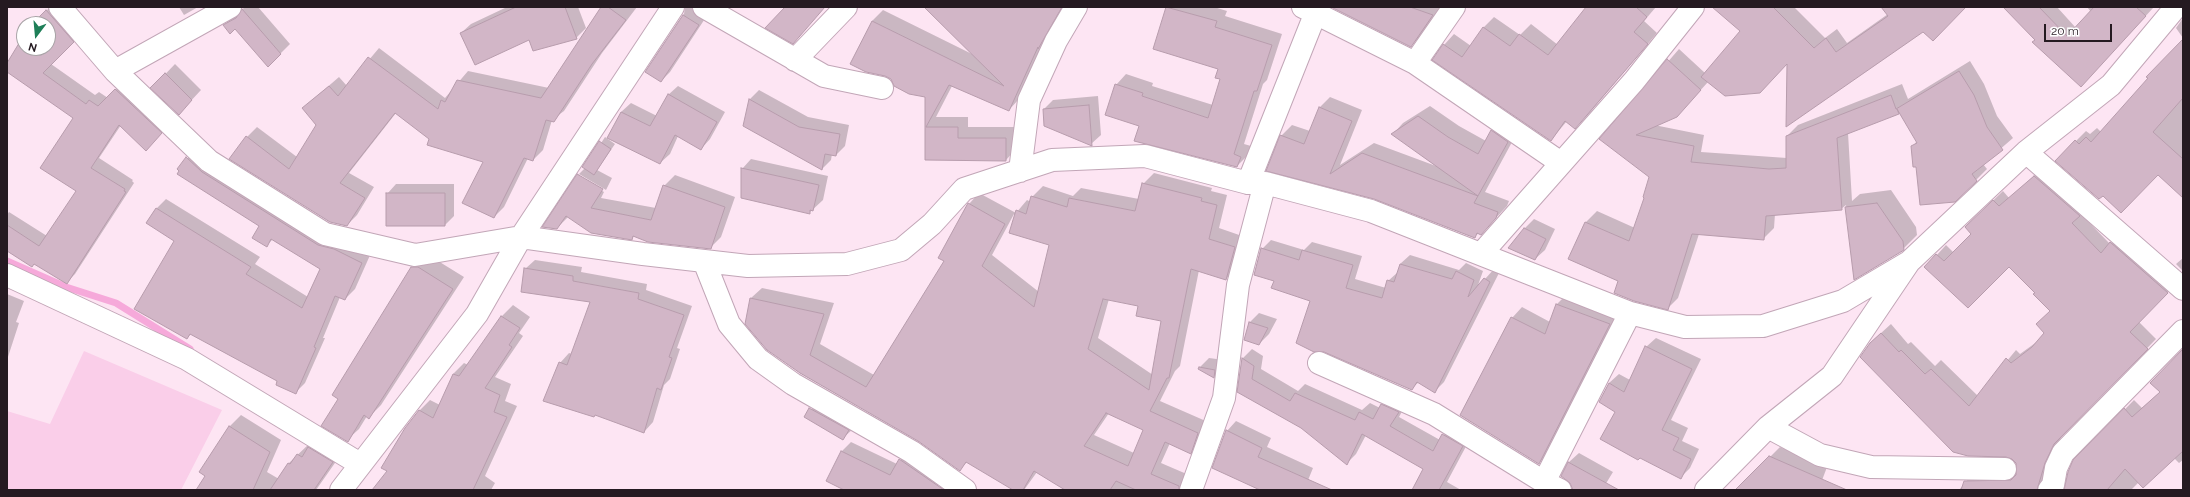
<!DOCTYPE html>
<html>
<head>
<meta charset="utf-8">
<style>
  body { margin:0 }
  #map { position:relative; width:2190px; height:497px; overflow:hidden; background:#fde5f3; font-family:Raleway,sans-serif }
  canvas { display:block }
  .frame { position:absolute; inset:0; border:8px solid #251a21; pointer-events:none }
  .north { position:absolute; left:16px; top:16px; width:40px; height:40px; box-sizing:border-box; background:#fff; border:1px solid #a8a3a6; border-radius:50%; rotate:196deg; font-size:11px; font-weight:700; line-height:16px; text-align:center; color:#251a21 }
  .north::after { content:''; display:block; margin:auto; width:14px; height:18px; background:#1e7f58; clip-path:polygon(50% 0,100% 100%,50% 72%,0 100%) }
  .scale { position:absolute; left:2044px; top:24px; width:68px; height:18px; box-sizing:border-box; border:2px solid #251a21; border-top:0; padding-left:5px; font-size:12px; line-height:14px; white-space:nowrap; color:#251a21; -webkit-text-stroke:3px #fff; paint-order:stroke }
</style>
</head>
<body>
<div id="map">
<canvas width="2190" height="497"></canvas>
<div class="frame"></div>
<div class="north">N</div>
<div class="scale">20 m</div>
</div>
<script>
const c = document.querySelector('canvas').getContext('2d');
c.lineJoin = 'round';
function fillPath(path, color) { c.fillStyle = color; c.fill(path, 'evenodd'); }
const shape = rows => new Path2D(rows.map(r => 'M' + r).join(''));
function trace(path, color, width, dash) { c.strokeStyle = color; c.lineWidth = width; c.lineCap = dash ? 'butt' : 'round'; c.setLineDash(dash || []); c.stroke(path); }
fillPath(shape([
  [84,351,222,410,181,490,7,490,7,411,50,424]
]), '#facee9');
fillPath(shape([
  [50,7,82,32,51,64,95,95,99,92,108,98,125,80,170,124,155,140,121,125,99,158,133,180,132,181,134,183,75,274,66,283,35,263,32,266,7,251,7,215,9,212,47,236,77,191,74,117,7,71,7,64,24,37,24,48,48,48,48,24,34,24],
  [179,7,198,7,184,15],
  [245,7,258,7,290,44,268,66,236,28,224,25],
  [507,7,578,7,586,28,576,38,530,38,461,33,471,24],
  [603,7,637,7,602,53,564,111,552,120,543,150,533,160,528,158,504,207,494,217,484,161,430,138,396,113,349,173,374,187,357,215,347,225,247,137,257,127,297,157,317,125,303,108,339,77,347,86,379,48,445,98,468,71,549,88],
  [685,7,705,7,710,11,670,72,661,81,647,71,684,14],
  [925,7,1065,7,1019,99,1009,110,952,86,936,117,968,117,968,127,1016,127,1016,149,1006,160,926,159,926,96,891,78,851,63,872,21,883,10,974,55],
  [1167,7,1214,7,1227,11,1225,16,1282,34,1267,80,1263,84,1244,144,1251,146,1247,156,1237,166,1140,125,1116,85,1126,74,1153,83,1152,86,1213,105,1221,79,1219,68,1154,48],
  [1336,7,1442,7,1422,35,1411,46],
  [1589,7,1656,7,1644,21,1657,33,1586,117,1575,127,1567,121,1551,140,1444,45,1454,34,1471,46,1483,28,1494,17,1520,35,1531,24,1558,45],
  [1713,7,1794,7,1825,38,1837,29,1847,43,1888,14,1882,7,1965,7,1924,31,1788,125,1789,62,1708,82,1688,104,1654,125,1704,135,1701,152,1787,158,1787,136,1798,125,1902,84,1908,99,1970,61,1984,84,1997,116,2013,138,1983,164,1987,169,1955,201,1916,166,1912,147,1917,141,1899,112,1848,133,1852,201,1860,194,1891,190,1916,227,1917,235,1903,249,1854,279,1846,205,1841,209,1775,214,1774,228,1763,239,1699,234,1678,298,1667,309,1619,280,1570,259,1586,222,1597,211,1635,228,1646,197,1650,177,1601,139,1679,49,1705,73,1742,31],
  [2005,7,2057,7,2076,28,2091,12,2087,7,2154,7,2081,86],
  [2183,18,2183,38,2176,28],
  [2183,41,2183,183,2158,174,2103,194,2056,161,2086,131,2090,134,2097,128,2101,132],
  [175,64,201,90,188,104,152,88],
  [678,86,725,112,710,139,701,149,678,136,670,154,660,163,609,137,621,112,631,103,657,116,668,95],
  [759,90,808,117,849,125,845,146,836,155,832,154,831,160,822,169,744,125,750,99],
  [1098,96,1101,135,1091,144,1044,109,1053,100],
  [1330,97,1362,110,1340,165,1374,143,1436,166,1393,134,1403,123,1430,106,1459,126,1486,141,1492,131,1503,120,1518,131,1485,192,1509,201,1507,206,1481,234,1479,233,1474,237,1374,198,1268,170,1281,136,1292,125,1310,131,1319,108],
  [605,137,615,144,597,170,612,178,606,190,579,174,579,177,604,192,601,198,656,208,664,186,675,175,735,197,721,237,710,248,634,236,632,239,568,217,557,228,578,175,585,168],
  [197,148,371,253,355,289,345,299,340,297,323,338,325,338,305,383,296,392,279,381,191,334,187,338,175,240,147,223,157,208,166,199,260,257,255,264,308,297,321,268,273,239,266,246,260,226,178,169],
  [751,159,828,176,823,200,809,213,742,169],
  [2044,167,2081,214,2110,244,2120,234,2177,283,2139,322,2156,339,2061,437,2046,478,2050,490,1959,490,1974,472,2017,471,2017,463,1870,343,1891,324,1908,344,1911,342,1935,366,1941,360,1978,396,2016,350,2020,354,2038,341,2045,333,2051,311,2036,292,2009,265,1926,267,1946,245,1954,253,1972,234,1975,218,2003,191,2009,198],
  [1154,173,1212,188,1211,191,1227,195,1219,228,1245,237,1237,268,1226,279,1199,270,1180,366,1175,371,1160,401,1208,422,1201,442,1191,452,1170,443,1161,463,1189,475,1189,490,1067,490,1037,472,1024,490,1015,490,967,462,960,469,919,440,800,373,751,298,762,288,834,303,820,344,874,375,945,261,969,204,979,193,1016,213,1027,200,1031,202,1032,197,1043,186,1073,196,1081,188,1139,199,1143,184],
  [1014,214,1051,244,1039,292,992,255],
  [1109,299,1139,305,1163,320,1153,375,1098,338],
  [1109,413,1144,429,1134,453,1094,435],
  [396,184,454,184,454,216,445,225,387,194],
  [1534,219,1555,229,1545,250,1535,259,1524,229],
  [1271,240,1304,250,1312,242,1362,256,1355,279,1386,288,1388,281,1398,272,1400,264,1410,255,1459,270,1466,263,1483,271,1477,288,1494,269,1499,273,1444,382,1435,391,1419,382,1411,389,1312,300,1275,280,1262,249],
  [424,256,430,256,464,277,381,405,369,417,367,416,359,429,347,440,412,268],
  [2183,258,2183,271,2176,264],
  [535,260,582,267,581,272,647,284,646,290,692,306,677,348,680,349,670,379,664,385,653,422,644,432,560,363,569,353,572,354,591,302,525,269],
  [7,294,24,301,16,322,19,323,7,360],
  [1567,294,1620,314,1549,453,1539,463,1512,318,1522,307,1550,322,1556,305],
  [513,305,530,317,519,333,523,336,495,377,511,384,505,401,517,406,485,476,495,483,491,490,374,490,388,471,419,411,430,400,440,405,453,374,464,363,468,365,502,316],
  [1259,313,1277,319,1269,334,1259,344,1249,323],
  [1656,338,1701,359,1671,420,1688,428,1682,441,1699,449,1690,468,1681,477,1617,412,1600,402,1609,383,1619,374,1630,380,1646,347],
  [1252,349,1263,356,1261,369,1298,391,1305,384,1362,410,1370,403,1380,408,1392,395,1407,402,1399,417,1440,440,1452,425,1471,437,1447,482,1461,490,1413,490,1424,468,1366,435,1356,454,1347,463,1301,427,1238,391,1242,359],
  [2183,350,2183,460,2179,463,2174,458,2139,482,2131,490,2065,490,2074,461,2134,400,2142,408,2160,392],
  [1209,358,1224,360,1223,367,1214,377,1200,367],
  [820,399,853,429,843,438,806,417],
  [241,415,281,440,267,472,279,479,289,463,310,443,344,450,316,490,197,490,207,475,229,427],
  [1236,421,1271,438,1267,447,1313,468,1304,490,1262,490,1227,431],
  [851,442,897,464,909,450,944,474,937,485,946,490,846,490,828,481,842,451],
  [1780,447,1827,467,1821,483,1841,490,1749,490,1741,486],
  [1579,453,1613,472,1602,490,1573,490,1571,483,1562,476,1569,462]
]), '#0003');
trace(shape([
  [7,261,66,287,116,303,190,349]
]), '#f6a9da', 7);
const building = shape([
  [516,7,565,7,577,39,533,51,529,40,475,65,460,33,516,7],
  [601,7,608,7,626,20,592,64,554,122,546,120,533,161,524,158,494,218,462,203,483,162,427,145,429,139,395,113,340,183,365,198,347,226,330,222,229,159,246,136,289,169,316,125,302,108,329,86,338,96,368,57,438,109,441,100,445,102,457,80,541,98,601,7],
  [785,7,825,7,793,44,765,28,785,7],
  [924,7,1062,7,1038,49,1038,47,1009,111,949,85,926,127,958,127,958,138,1006,138,1006,161,925,160,925,97,909,94,894,86,891,79,885,76,866,72,850,64,872,21,1004,86,924,7],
  [1166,7,1217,21,1215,27,1272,45,1257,91,1254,91,1234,154,1241,157,1237,167,1134,141,1139,126,1105,115,1115,84,1143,93,1142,96,1208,118,1220,79,1215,78,1218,69,1153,49,1166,7],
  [1331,7,1410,7,1433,15,1411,47,1331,7],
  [1586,7,1636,7,1647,17,1634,32,1648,44,1575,129,1565,121,1551,141,1432,60,1443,44,1462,57,1483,27,1510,46,1519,34,1548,55,1586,7],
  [1712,7,1773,7,1814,48,1826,38,1836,52,1888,16,1881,7,1966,7,1933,41,1923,32,1786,127,1787,64,1760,93,1725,96,1701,77,1740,31,1712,7],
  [2003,7,2039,7,2067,36,2094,7,2136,7,2146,16,2081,87,2032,42,2035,40,2003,7],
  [242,9,281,54,268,67,235,29,230,34,223,25,236,18,242,9],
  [46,10,74,42,43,73,86,104,89,100,98,106,115,89,162,133,146,151,119,125,91,168,125,189,124,191,126,192,67,284,34,264,32,267,7,251,7,225,39,246,76,191,40,168,73,118,7,72,7,63,24,35,24,48,48,48,48,24,32,24,46,10],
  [683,15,699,25,661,82,645,72,683,15],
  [2183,39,2183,98,2153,132,2183,159,2183,198,2158,175,2121,213,2103,196,2099,199,2055,161,2075,140,2079,144,2086,137,2091,142,2148,78,2146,77,2183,39],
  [1667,59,1701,90,1677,117,1636,135,1694,146,1691,162,1769,169,1786,168,1786,136,1891,95,1896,109,1959,71,1974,95,1987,127,2003,150,1972,174,1977,181,1955,202,1920,205,1916,167,1913,167,1911,146,1917,143,1897,109,1899,114,1837,138,1842,210,1766,216,1764,240,1692,234,1668,310,1634,301,1614,293,1618,281,1568,259,1585,222,1629,241,1644,198,1643,197,1649,177,1599,139,1667,59],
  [165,73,192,100,179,115,150,88,165,73],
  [668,94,717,122,701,150,675,135,660,164,607,138,621,112,650,126,668,94],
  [749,99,799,127,840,134,836,156,825,154,822,170,743,126,749,99],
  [1089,105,1092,146,1044,126,1043,109,1089,105],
  [1319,107,1352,121,1330,174,1362,153,1478,196,1391,134,1418,116,1448,137,1478,154,1491,130,1508,142,1474,203,1498,212,1496,218,1481,235,1477,233,1475,238,1374,199,1266,171,1280,135,1304,144,1319,107],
  [599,141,611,149,594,175,582,167,599,141],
  [186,157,202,172,318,245,334,249,362,263,345,300,335,296,314,347,316,348,296,394,276,385,277,381,190,334,187,339,134,309,174,241,146,223,156,208,251,267,246,274,302,308,320,269,271,239,267,247,252,238,259,226,177,174,179,171,177,169,186,157],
  [741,168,819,185,813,211,810,210,810,214,741,198,741,168],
  [577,174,603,189,591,208,651,220,663,185,725,207,711,249,648,242,633,236,632,240,591,233,566,216,557,229,542,227,577,174],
  [2034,176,2080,216,2072,223,2101,253,2110,242,2168,293,2130,332,2148,349,2054,444,2045,463,2037,490,1961,490,1964,481,2011,480,2016,475,2016,463,2012,459,2006,457,1968,456,1953,452,1860,357,1870,343,1881,333,1899,352,1901,350,1925,374,1931,369,1969,406,2006,358,2011,363,2032,347,2044,333,2036,324,2050,311,2033,294,2035,293,2009,267,1968,308,1924,267,1936,254,1944,261,1971,234,1965,227,1993,200,1999,206,2034,176],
  [1142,183,1202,198,1201,201,1217,205,1209,239,1235,247,1226,280,1191,269,1169,378,1167,378,1150,411,1198,433,1191,454,1165,442,1151,474,1179,486,1179,490,1136,490,1116,481,1110,490,1065,490,1034,471,1023,490,1013,490,966,462,960,471,918,441,800,373,767,350,745,324,750,298,824,314,810,355,866,387,944,261,938,258,968,203,1005,224,982,266,1034,307,1049,245,1009,233,1016,210,1026,214,1031,196,1067,207,1069,198,1135,211,1142,183],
  [1103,299,1138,306,1136,316,1161,321,1149,390,1088,349,1103,299],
  [1106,413,1143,430,1128,466,1084,446,1106,413],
  [386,193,445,193,445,226,386,226,386,193],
  [1877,203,1903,241,1904,250,1854,280,1845,207,1877,203],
  [1524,228,1546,239,1535,260,1508,248,1524,228],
  [1261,248,1299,260,1302,250,1353,265,1346,288,1382,298,1387,280,1394,282,1400,264,1452,279,1456,271,1474,280,1468,297,1484,278,1490,282,1435,393,1417,382,1412,390,1324,352,1314,352,1296,343,1310,301,1271,288,1274,281,1254,275,1261,248],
  [411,267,418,267,453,289,369,419,364,415,348,442,321,426,338,399,332,395,411,267],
  [524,268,573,276,573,281,639,293,638,299,684,315,669,357,672,358,661,390,657,388,644,433,595,415,594,417,543,401,559,362,567,365,590,302,521,292,524,268],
  [1556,304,1610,324,1539,464,1460,415,1511,317,1545,334,1556,304],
  [501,316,520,328,509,345,512,347,485,388,500,395,494,412,507,417,473,490,372,490,387,471,381,468,405,428,419,410,433,418,453,374,459,376,501,316],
  [1249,322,1268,328,1259,345,1244,340,1249,322],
  [1645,346,1692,369,1662,430,1679,438,1673,450,1691,459,1681,479,1640,458,1638,460,1600,439,1615,412,1599,402,1609,383,1624,392,1645,346],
  [2183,349,2183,451,2143,488,2125,469,2107,490,2064,490,2068,472,2073,460,2124,408,2132,417,2160,392,2150,383,2183,349],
  [1242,358,1254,366,1252,379,1290,401,1295,393,1355,420,1359,412,1373,419,1381,404,1399,412,1390,426,1433,451,1442,434,1463,446,1439,490,1412,490,1423,469,1362,434,1347,465,1301,428,1237,392,1242,358],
  [1199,367,1215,370,1214,378,1198,369,1199,367],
  [809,408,849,430,843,440,804,417,809,408],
  [229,426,270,452,253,490,196,490,205,476,199,472,229,426],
  [1226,430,1262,448,1258,457,1332,490,1260,490,1212,468,1226,430],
  [308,447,333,462,314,490,270,490,288,463,290,464,297,454,302,457,308,447],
  [841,451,890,475,899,459,944,490,844,490,826,481,841,451],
  [1769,456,1847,490,1735,490,1769,456],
  [1568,462,1619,490,1573,490,1570,483,1561,476,1568,462]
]);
fillPath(building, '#d2b6c7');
trace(building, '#b79cac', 1);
const minor = shape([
  [60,7,115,71,209,161,325,234,415,255,521,237,643,254,748,266,847,264,901,250,932,224,964,189,1052,160,1145,156,1248,183,1265,183,1371,211,1630,313,1685,327,1763,326,1843,301,1909,262],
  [704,7,824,76,882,88],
  [1303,7,1415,63,1561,163],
  [795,60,846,7],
  [1415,63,1454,7],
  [115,71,230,7],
  [2026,152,2183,289],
  [1020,171,1029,100,1056,41,1076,7],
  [1248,183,1316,12],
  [1481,254,1634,81,1693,7],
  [704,261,729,324,758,359,793,384,912,452,965,490],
  [7,275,187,359,360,464],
  [1319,363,1434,414,1544,482,1560,490],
  [1768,427,1820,455,1871,467,2005,469],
  [1544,482,1630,313],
  [341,490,477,314,521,237,673,7],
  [1191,490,1224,398,1238,285,1265,183],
  [1706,490,1768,427,1832,376,1909,262,2026,152,2111,85,2176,7],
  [2049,490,2053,485,2056,468,2063,453,2183,331]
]);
trace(minor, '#c2a6b7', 24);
trace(minor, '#fff', 22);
</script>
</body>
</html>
